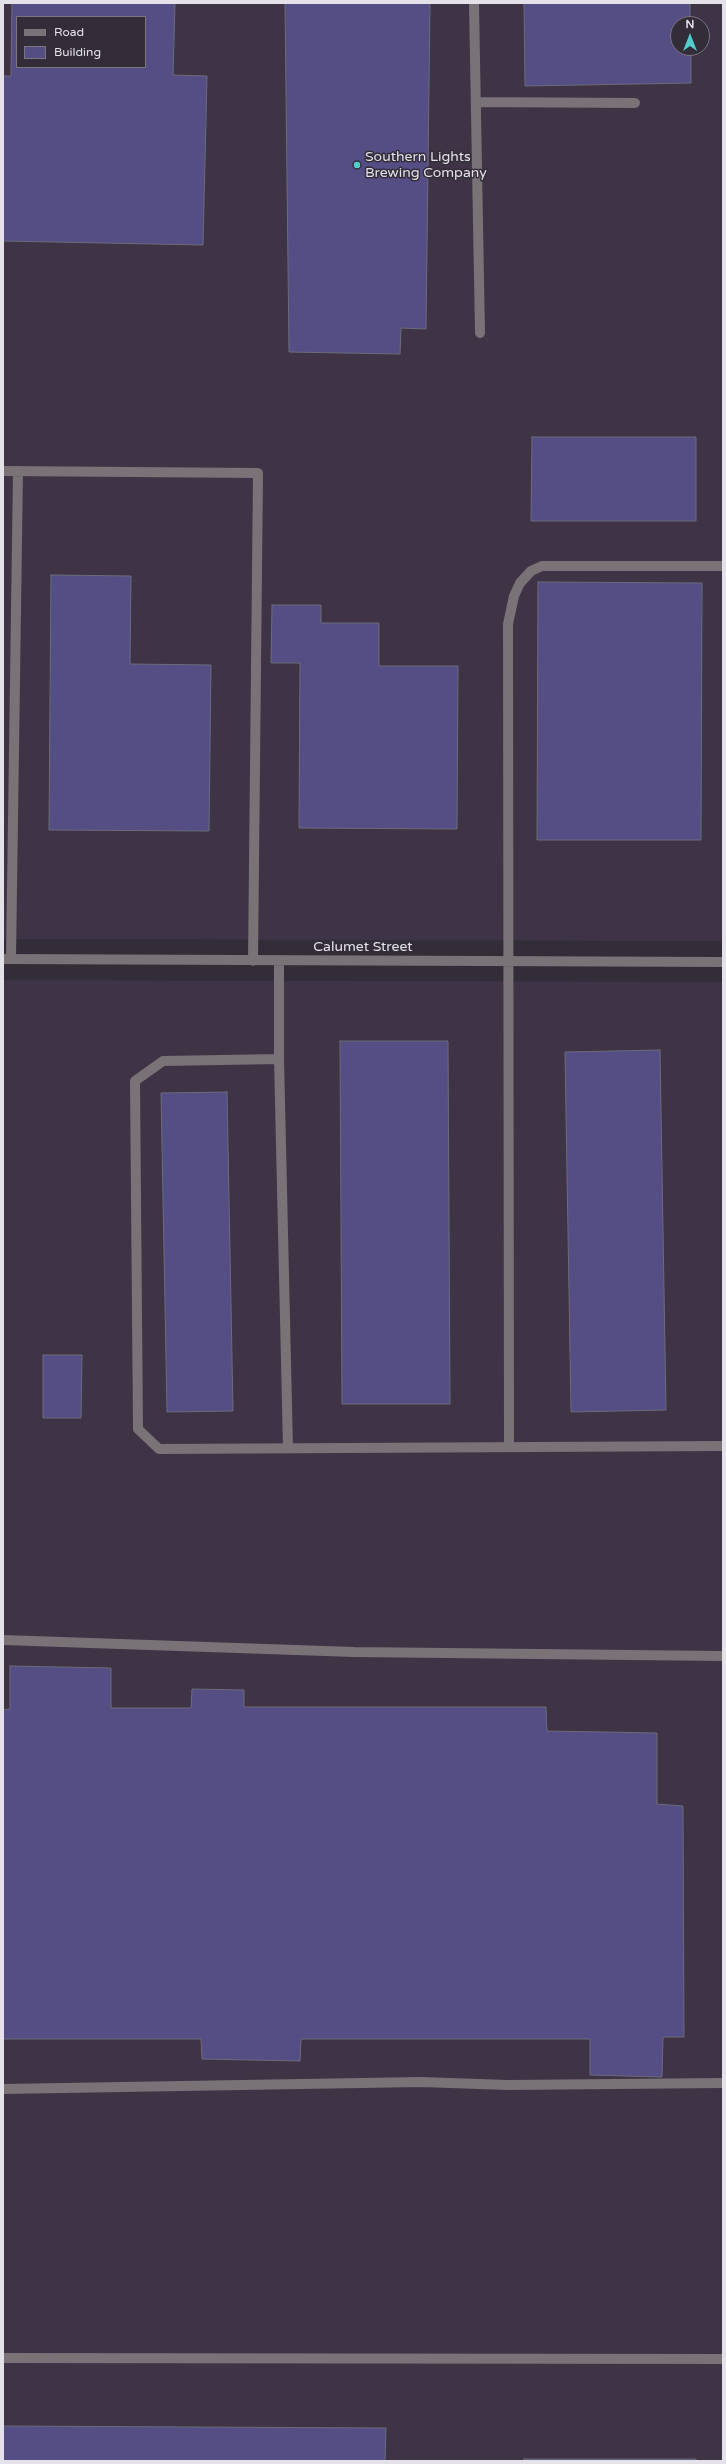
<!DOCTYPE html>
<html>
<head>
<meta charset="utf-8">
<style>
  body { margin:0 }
  #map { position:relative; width:726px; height:2464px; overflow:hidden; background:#332d39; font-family:"Varela Round",sans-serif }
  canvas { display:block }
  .frame { position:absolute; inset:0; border:4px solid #e5e1e9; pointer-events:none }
  .legend { position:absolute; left:16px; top:16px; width:130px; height:52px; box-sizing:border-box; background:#332d39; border:1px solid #7a757f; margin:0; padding:5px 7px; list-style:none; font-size:12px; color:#e5e1e9 }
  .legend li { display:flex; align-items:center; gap:8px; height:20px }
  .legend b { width:20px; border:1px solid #7a757f }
  .north { position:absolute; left:670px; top:16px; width:40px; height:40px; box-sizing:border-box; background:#332d39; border:1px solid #7a757f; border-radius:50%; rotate:0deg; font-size:11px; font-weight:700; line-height:16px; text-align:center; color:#e5e1e9 }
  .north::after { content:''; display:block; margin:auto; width:14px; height:18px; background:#52cdcd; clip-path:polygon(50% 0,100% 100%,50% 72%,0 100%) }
</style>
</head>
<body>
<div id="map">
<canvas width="726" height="2464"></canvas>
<div class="frame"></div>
<ul class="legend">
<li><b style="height:5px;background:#797277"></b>Road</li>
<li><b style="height:11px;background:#544e85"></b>Building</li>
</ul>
<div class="north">N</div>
</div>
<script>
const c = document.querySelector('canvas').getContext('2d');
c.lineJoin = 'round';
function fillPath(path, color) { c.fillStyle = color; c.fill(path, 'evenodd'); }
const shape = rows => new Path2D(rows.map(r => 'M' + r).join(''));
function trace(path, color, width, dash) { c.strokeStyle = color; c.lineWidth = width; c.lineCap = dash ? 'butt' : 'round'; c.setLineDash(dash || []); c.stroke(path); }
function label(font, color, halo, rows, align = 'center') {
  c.font = font + ' "Varela Round",sans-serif'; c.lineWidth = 3; c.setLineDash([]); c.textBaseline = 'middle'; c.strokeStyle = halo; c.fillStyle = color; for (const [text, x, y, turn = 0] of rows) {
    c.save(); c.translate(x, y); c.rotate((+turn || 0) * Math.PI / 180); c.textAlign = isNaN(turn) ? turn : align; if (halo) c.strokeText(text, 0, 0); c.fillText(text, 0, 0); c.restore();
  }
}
fillPath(shape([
  [3,3,723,3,723,941,3,939],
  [17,17,145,17,145,67,17,67],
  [678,24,702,24,702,48,678,48],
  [3,980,723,982,723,2461,3,2461]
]), '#3e3446');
const building = shape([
  [12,3,175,3,173,75,207,76,203,245,3,241,3,76,11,76,12,3],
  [17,17,145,17,145,67,17,67,17,17],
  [285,3,430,3,426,329,401,328,400,354,289,352,285,3],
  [524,3,690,3,690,24,678,24,678,48,691,48,691,83,525,86,524,3],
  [532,437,696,437,696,521,531,521,532,437],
  [51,575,131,576,130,664,211,665,209,831,49,830,51,575],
  [538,582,702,583,701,840,537,840,538,582],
  [272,605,321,605,321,623,379,623,379,666,458,666,457,829,299,828,300,663,271,663,272,605],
  [340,1041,448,1041,450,1404,342,1404,340,1041],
  [660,1050,666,1410,571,1412,565,1052,660,1050],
  [227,1092,233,1411,167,1412,161,1093,227,1092],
  [43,1355,82,1355,81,1418,43,1418,43,1355],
  [10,1666,111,1668,111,1708,191,1708,192,1689,244,1690,244,1707,546,1707,547,1731,657,1733,657,1804,683,1806,684,2037,663,2037,662,2077,590,2075,590,2039,301,2039,300,2061,202,2059,201,2039,3,2039,3,1710,10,1709,10,1666],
  [3,2426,386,2428,385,2461,3,2461,3,2426],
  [524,2459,696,2459,696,2461,524,2461,524,2459]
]);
fillPath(building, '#544e85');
trace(building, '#6c6b7a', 1);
trace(shape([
  [474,3,480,333],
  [476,102,635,103],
  [3,471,258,473,253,961],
  [3,959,723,962],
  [11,959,18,471],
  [279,961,279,1059,288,1448],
  [279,1059,163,1061,135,1081,138,1429,159,1449,723,1446],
  [509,1447,508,624,514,596,520,583,531,571,542,566,723,566],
  [3,1640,354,1652,723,1656],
  [3,2089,421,2082,508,2085,723,2083],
  [3,2358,723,2359]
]), '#797277', 10);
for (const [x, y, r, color] of [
  [357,165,4,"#52cdcd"]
]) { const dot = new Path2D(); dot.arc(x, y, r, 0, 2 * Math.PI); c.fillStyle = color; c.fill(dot); trace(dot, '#332d39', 1.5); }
label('14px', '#e5e1e9', '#332d39', [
  ["Southern Lights",365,157],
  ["Brewing Company",365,173]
], 'left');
label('14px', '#e5e1e9', '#332d39', [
  ["Calumet Street",363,947]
]);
</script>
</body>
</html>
